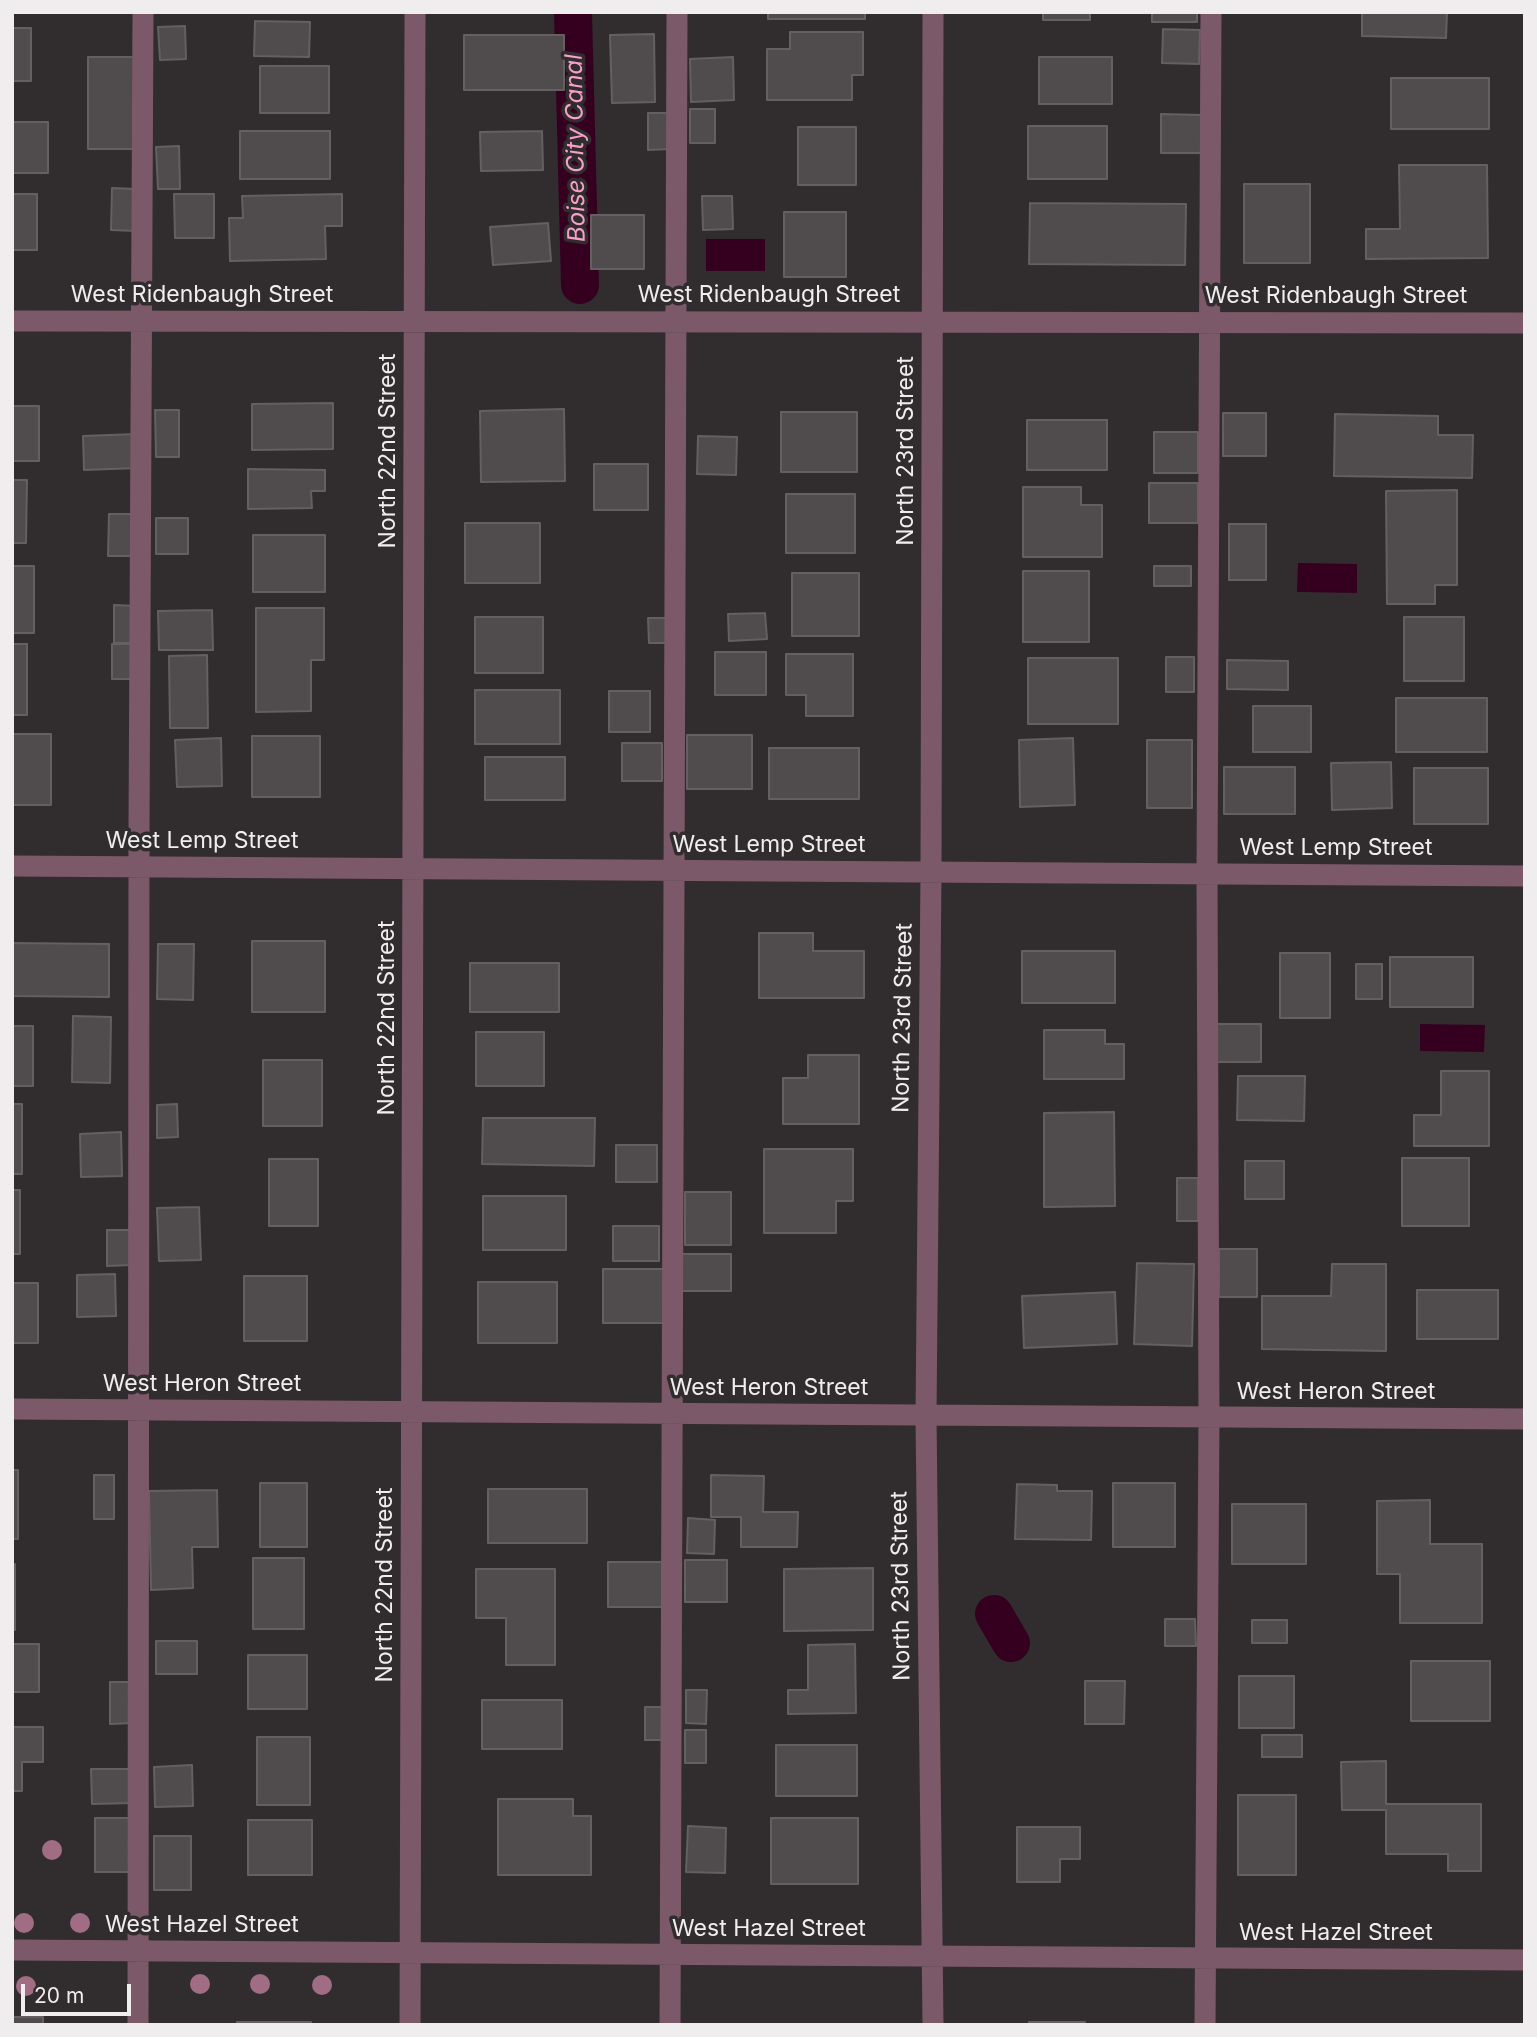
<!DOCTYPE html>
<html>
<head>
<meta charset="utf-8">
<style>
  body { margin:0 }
  #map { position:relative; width:1537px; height:2037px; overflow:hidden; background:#312d2f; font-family:Inter,sans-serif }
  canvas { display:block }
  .frame { position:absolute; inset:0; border:14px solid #f0edee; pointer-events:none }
  .scale { position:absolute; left:21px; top:1984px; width:110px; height:32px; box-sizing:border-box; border:4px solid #f0edee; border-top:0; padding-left:9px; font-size:21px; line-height:24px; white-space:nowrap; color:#f0edee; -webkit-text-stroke:5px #312d2f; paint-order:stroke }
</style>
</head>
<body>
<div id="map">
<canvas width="1537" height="2037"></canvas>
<div class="frame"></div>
<div class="scale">20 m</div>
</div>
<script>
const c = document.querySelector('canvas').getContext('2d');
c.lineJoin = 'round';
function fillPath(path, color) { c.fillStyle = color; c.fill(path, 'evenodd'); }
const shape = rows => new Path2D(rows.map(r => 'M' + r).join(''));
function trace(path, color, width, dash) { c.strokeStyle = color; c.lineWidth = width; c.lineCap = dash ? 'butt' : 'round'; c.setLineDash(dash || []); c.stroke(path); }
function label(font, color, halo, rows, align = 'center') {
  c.font = font + ' Inter,sans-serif'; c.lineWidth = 7; c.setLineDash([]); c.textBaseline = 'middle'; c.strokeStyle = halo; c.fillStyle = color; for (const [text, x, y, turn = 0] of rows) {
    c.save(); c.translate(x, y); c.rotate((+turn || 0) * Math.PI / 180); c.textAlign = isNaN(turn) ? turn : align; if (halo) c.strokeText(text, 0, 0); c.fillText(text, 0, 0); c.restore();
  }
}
fillPath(shape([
  [706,239,765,239,765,271,706,271],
  [1298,563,1357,564,1357,593,1297,592],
  [1420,1024,1485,1025,1484,1052,1420,1051]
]), '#350020');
trace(shape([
  [573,12,580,285],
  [994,1614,1011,1643]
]), '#350020', 38);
const building = shape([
  [768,12,865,12,865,19,768,19,768,12],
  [1043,12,1090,12,1090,20,1043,20,1043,12],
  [1152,12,1197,12,1197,22,1152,22,1152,12],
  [1362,12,1447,12,1446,38,1362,36,1362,12],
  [255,21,310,22,309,57,254,56,255,21],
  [185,26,186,59,160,60,158,27,185,26],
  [12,28,31,28,31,81,12,81,12,28],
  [1163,29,1200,30,1199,64,1162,63,1163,29],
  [790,32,863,32,863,75,852,75,852,100,767,100,767,49,790,49,790,32],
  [654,34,655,102,612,103,610,35,654,34],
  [464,35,564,35,564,90,464,90,464,35],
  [88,57,134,57,134,149,88,149,88,57],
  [733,57,734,100,691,102,690,59,733,57],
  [1039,57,1112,57,1112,104,1039,104,1039,57],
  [260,66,329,66,329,113,260,113,260,66],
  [1391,78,1489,78,1489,129,1391,129,1391,78],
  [690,109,715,109,715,143,690,143,690,109],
  [648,113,669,113,670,149,648,150,648,113],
  [1161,114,1202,115,1202,153,1161,153,1161,114],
  [12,122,48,122,48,173,12,173,12,122],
  [1028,126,1107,126,1107,179,1028,179,1028,126],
  [798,127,856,127,856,185,798,185,798,127],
  [240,131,330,131,330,179,240,179,240,131],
  [542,131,543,170,481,171,480,132,542,131],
  [179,146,180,189,158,189,156,147,179,146],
  [1399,165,1487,165,1488,258,1366,259,1366,229,1400,229,1399,165],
  [1244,184,1310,184,1310,263,1244,263,1244,184],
  [112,188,136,189,136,231,111,230,112,188],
  [12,194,37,194,37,250,12,250,12,194],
  [174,194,214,194,214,238,175,238,174,194],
  [342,194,342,226,325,226,326,259,230,261,229,218,243,218,242,196,342,194],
  [702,196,732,196,733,229,703,230,702,196],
  [1030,203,1186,204,1185,265,1029,264,1030,203],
  [784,212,846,212,846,277,784,277,784,212],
  [591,215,644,215,644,269,591,269,591,215],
  [548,223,551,261,493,265,490,227,548,223],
  [333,403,333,449,252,450,252,404,333,403],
  [12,406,39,406,39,461,12,461,12,406],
  [564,409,565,481,481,482,480,411,564,409],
  [155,410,179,410,179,457,156,457,155,410],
  [781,412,857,412,857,472,781,472,781,412],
  [1223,413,1266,413,1266,456,1223,456,1223,413],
  [1335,414,1438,416,1438,435,1473,435,1472,478,1334,476,1335,414],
  [1027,420,1107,420,1107,470,1027,470,1027,420],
  [1154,432,1198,432,1198,473,1154,473,1154,432],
  [137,434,138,468,84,470,83,436,137,434],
  [698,436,737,437,736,475,697,474,698,436],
  [594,464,648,464,648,510,594,510,594,464],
  [248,469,325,470,325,491,311,491,312,508,248,509,248,469],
  [12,480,27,480,26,543,12,543,12,480],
  [1149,483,1198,483,1198,523,1149,523,1149,483],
  [1023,487,1081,487,1081,505,1102,505,1102,557,1023,557,1023,487],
  [1457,490,1457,585,1435,585,1435,604,1387,604,1386,491,1457,490],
  [786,494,855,494,855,553,786,553,786,494],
  [109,514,138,514,137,556,108,556,109,514],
  [156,518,188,518,188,554,156,554,156,518],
  [465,523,540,523,540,583,465,583,465,523],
  [1229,524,1266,524,1266,580,1229,580,1229,524],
  [253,535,325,535,325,592,253,592,253,535],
  [12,566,34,566,34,633,12,633,12,566],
  [1154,566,1191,566,1191,586,1154,586,1154,566],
  [1023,571,1089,571,1089,642,1023,642,1023,571],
  [792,573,859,573,859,636,792,636,792,573],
  [114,605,137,606,136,643,114,643,114,605],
  [256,608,324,608,324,660,311,660,311,711,256,712,256,608],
  [212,610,213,650,159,650,158,611,212,610],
  [765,613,767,639,729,641,728,614,765,613],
  [475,617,543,617,543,673,475,673,475,617],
  [1404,617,1464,617,1464,681,1404,681,1404,617],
  [648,618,669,618,669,643,649,643,648,618],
  [12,644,27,644,27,715,12,715,12,644],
  [112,644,135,644,135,679,112,679,112,644],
  [715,652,766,652,766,695,715,695,715,652],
  [786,654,853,654,853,716,806,716,806,695,786,695,786,654],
  [207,655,208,728,170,728,169,656,207,655],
  [1166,657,1194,657,1194,692,1166,692,1166,657],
  [1028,658,1118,658,1118,724,1028,724,1028,658],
  [1227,660,1288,661,1288,690,1227,689,1227,660],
  [475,690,560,690,560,744,475,744,475,690],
  [609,691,650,691,650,732,609,732,609,691],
  [1396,698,1487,698,1487,752,1396,752,1396,698],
  [1253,706,1311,706,1311,752,1253,752,1253,706],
  [12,734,51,734,51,805,12,805,12,734],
  [687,735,752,735,752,789,687,789,687,735],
  [252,736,320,736,320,797,252,797,252,736],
  [221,738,222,786,177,787,175,740,221,738],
  [1073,738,1075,805,1020,807,1019,740,1073,738],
  [1147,740,1192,740,1192,808,1147,808,1147,740],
  [622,743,662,743,662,781,622,781,622,743],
  [769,748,859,748,859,799,769,799,769,748],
  [485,757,565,757,565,800,485,800,485,757],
  [1391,762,1392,808,1332,810,1331,763,1391,762],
  [1224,767,1295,767,1295,814,1224,814,1224,767],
  [1414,768,1488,768,1488,824,1414,824,1414,768],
  [759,933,813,933,813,951,864,951,864,998,759,998,759,933],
  [252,941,325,941,325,1012,252,1012,252,941],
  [12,943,109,944,109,997,12,996,12,943],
  [158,944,194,944,193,1000,157,999,158,944],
  [1022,951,1115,951,1115,1003,1022,1003,1022,951],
  [1280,953,1330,953,1330,1018,1280,1018,1280,953],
  [1390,957,1473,957,1473,1007,1390,1007,1390,957],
  [470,963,559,963,559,1012,470,1012,470,963],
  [1356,964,1382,964,1382,999,1356,999,1356,964],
  [73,1016,111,1017,110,1083,72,1082,73,1016],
  [1216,1024,1261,1024,1261,1062,1216,1062,1216,1024],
  [12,1026,33,1026,33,1086,12,1086,12,1026],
  [1044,1030,1105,1030,1105,1044,1124,1044,1124,1079,1044,1079,1044,1030],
  [476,1032,544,1032,544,1086,476,1086,476,1032],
  [808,1055,859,1055,859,1124,783,1124,783,1078,808,1078,808,1055],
  [263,1060,322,1060,322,1126,263,1126,263,1060],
  [1441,1071,1489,1071,1489,1146,1414,1146,1414,1115,1441,1115,1441,1071],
  [1238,1076,1305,1076,1304,1121,1237,1120,1238,1076],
  [12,1104,22,1104,22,1174,12,1174,12,1104],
  [177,1104,178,1137,157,1138,157,1105,177,1104],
  [1114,1112,1115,1206,1044,1207,1044,1113,1114,1112],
  [483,1118,595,1118,594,1166,482,1164,483,1118],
  [121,1132,122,1176,81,1177,80,1134,121,1132],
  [616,1145,657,1145,657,1182,616,1182,616,1145],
  [764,1149,853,1149,853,1201,836,1201,836,1233,764,1233,764,1149],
  [1402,1158,1469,1158,1469,1226,1402,1226,1402,1158],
  [269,1159,318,1159,318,1226,269,1226,269,1159],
  [1245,1161,1284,1161,1284,1199,1245,1199,1245,1161],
  [1177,1178,1198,1178,1198,1221,1177,1221,1177,1178],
  [12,1190,20,1190,20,1254,12,1254,12,1190],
  [685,1192,731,1192,731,1245,685,1245,685,1192],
  [483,1196,566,1196,566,1250,483,1250,483,1196],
  [199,1207,201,1260,159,1261,157,1208,199,1207],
  [613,1226,659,1226,659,1261,613,1261,613,1226],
  [107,1230,130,1230,131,1265,107,1266,107,1230],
  [1219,1249,1257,1249,1257,1297,1219,1297,1219,1249],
  [681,1254,731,1254,731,1291,681,1291,681,1254],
  [1137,1263,1194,1264,1192,1346,1134,1344,1137,1263],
  [1332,1264,1386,1264,1386,1351,1262,1349,1262,1296,1331,1296,1332,1264],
  [603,1269,664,1269,664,1323,603,1323,603,1269],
  [115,1274,116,1316,77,1317,77,1275,115,1274],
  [244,1276,307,1276,307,1341,244,1341,244,1276],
  [478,1282,557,1282,557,1343,478,1343,478,1282],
  [12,1283,38,1283,38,1343,12,1343,12,1283],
  [1417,1290,1498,1290,1498,1339,1417,1339,1417,1290],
  [1115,1292,1117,1344,1024,1348,1022,1296,1115,1292],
  [12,1470,18,1470,18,1539,12,1539,12,1470],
  [94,1475,114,1475,114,1519,94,1519,94,1475],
  [711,1475,764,1476,763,1512,798,1512,797,1547,741,1547,741,1517,711,1517,711,1475],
  [260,1483,307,1483,307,1547,260,1547,260,1483],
  [1113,1483,1175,1483,1175,1547,1113,1547,1113,1483],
  [1017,1484,1057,1485,1057,1491,1092,1491,1091,1540,1015,1539,1017,1484],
  [488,1489,587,1489,587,1543,488,1543,488,1489],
  [217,1490,218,1547,192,1547,193,1588,151,1590,149,1491,217,1490],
  [1430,1500,1430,1544,1482,1544,1482,1623,1400,1623,1400,1574,1377,1574,1377,1501,1430,1500],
  [1232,1504,1306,1504,1306,1564,1232,1564,1232,1504],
  [688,1518,715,1520,714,1554,687,1553,688,1518],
  [253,1558,304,1558,304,1629,253,1629,253,1558],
  [685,1560,727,1560,727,1602,685,1602,685,1560],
  [608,1562,662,1562,662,1607,608,1607,608,1562],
  [12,1564,15,1564,15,1630,12,1630,12,1564],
  [873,1568,873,1630,784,1631,784,1569,873,1568],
  [476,1569,555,1569,555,1665,506,1665,506,1618,476,1618,476,1569],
  [1165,1619,1195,1619,1196,1646,1165,1646,1165,1619],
  [1252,1620,1287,1620,1287,1643,1252,1643,1252,1620],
  [156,1641,197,1641,197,1674,156,1674,156,1641],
  [12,1644,39,1644,39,1692,12,1692,12,1644],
  [855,1644,856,1713,788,1714,788,1690,808,1690,808,1645,855,1644],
  [248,1655,307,1655,307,1709,248,1709,248,1655],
  [1411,1661,1490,1661,1490,1721,1411,1721,1411,1661],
  [1239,1676,1294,1676,1294,1728,1239,1728,1239,1676],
  [1085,1681,1125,1681,1124,1724,1085,1724,1085,1681],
  [110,1682,132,1682,133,1723,110,1724,110,1682],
  [686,1690,707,1690,706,1724,686,1723,686,1690],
  [482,1700,562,1700,562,1749,482,1749,482,1700],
  [645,1707,666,1707,665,1740,645,1740,645,1707],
  [12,1727,43,1727,43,1762,22,1762,22,1791,12,1791,12,1727],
  [685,1730,706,1730,706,1763,685,1763,685,1730],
  [1262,1735,1302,1735,1302,1757,1262,1757,1262,1735],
  [257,1737,310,1737,310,1805,257,1805,257,1737],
  [776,1745,857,1745,857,1796,776,1796,776,1745],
  [1386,1761,1386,1804,1481,1804,1481,1871,1448,1871,1448,1854,1386,1854,1386,1810,1342,1810,1341,1762,1386,1761],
  [192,1765,193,1806,155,1807,154,1767,192,1765],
  [91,1769,132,1769,133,1803,92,1804,91,1769],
  [1238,1795,1296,1795,1296,1875,1238,1875,1238,1795],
  [498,1799,573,1799,573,1816,591,1816,591,1875,498,1875,498,1799],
  [95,1818,132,1818,132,1872,95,1872,95,1818],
  [771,1818,858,1818,858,1884,771,1884,771,1818],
  [248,1820,312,1820,312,1875,248,1875,248,1820],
  [688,1826,726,1828,725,1873,686,1872,688,1826],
  [1017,1827,1080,1827,1080,1859,1060,1859,1060,1882,1017,1882,1017,1827],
  [154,1836,191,1836,191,1890,154,1890,154,1836],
  [12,2017,43,2017,43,2025,12,2025,12,2017],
  [237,2022,311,2022,311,2025,237,2025,237,2022],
  [1029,2022,1085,2022,1085,2025,1029,2025,1029,2022]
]);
fillPath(building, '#504b4d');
trace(building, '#645f61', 2);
trace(shape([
  [12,321,1525,323],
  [12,866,1525,876],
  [12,1409,1525,1419],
  [12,1950,1525,1960],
  [138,2025,139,829,143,12],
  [410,2025,415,12],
  [670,2025,677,12],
  [933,2025,926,1416,931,872,933,12],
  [1205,2025,1209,1418,1207,874,1211,12]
]), '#7c5969', 21);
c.fillStyle = '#a06d85';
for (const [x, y] of [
  [52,1850],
  [24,1923],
  [80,1923],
  [200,1984],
  [260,1984],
  [322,1985],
  [26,1986]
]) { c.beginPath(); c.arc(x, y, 10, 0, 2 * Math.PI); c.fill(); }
label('23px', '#f0edee', '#312d2f', [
  ["West Ridenbaugh Street",202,295],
  ["West Ridenbaugh Street",769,295],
  ["West Ridenbaugh Street",1336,296],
  ["North 22nd Street",388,451,-90],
  ["North 23rd Street",906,451,-90],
  ["West Lemp Street",202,841],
  ["West Lemp Street",769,845],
  ["West Lemp Street",1336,848],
  ["North 22nd Street",387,1018,-90],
  ["North 23rd Street",903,1018,-89],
  ["West Heron Street",202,1384],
  ["West Heron Street",769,1388],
  ["West Heron Street",1336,1392],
  ["North 22nd Street",385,1585,-90],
  ["North 23rd Street",901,1586,-91],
  ["West Hazel Street",202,1925],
  ["West Hazel Street",769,1929],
  ["West Hazel Street",1336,1933]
]);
label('italic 24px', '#f79fc9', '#312d2f', [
  ["Boise City Canal",576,148,-91]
]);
</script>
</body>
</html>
